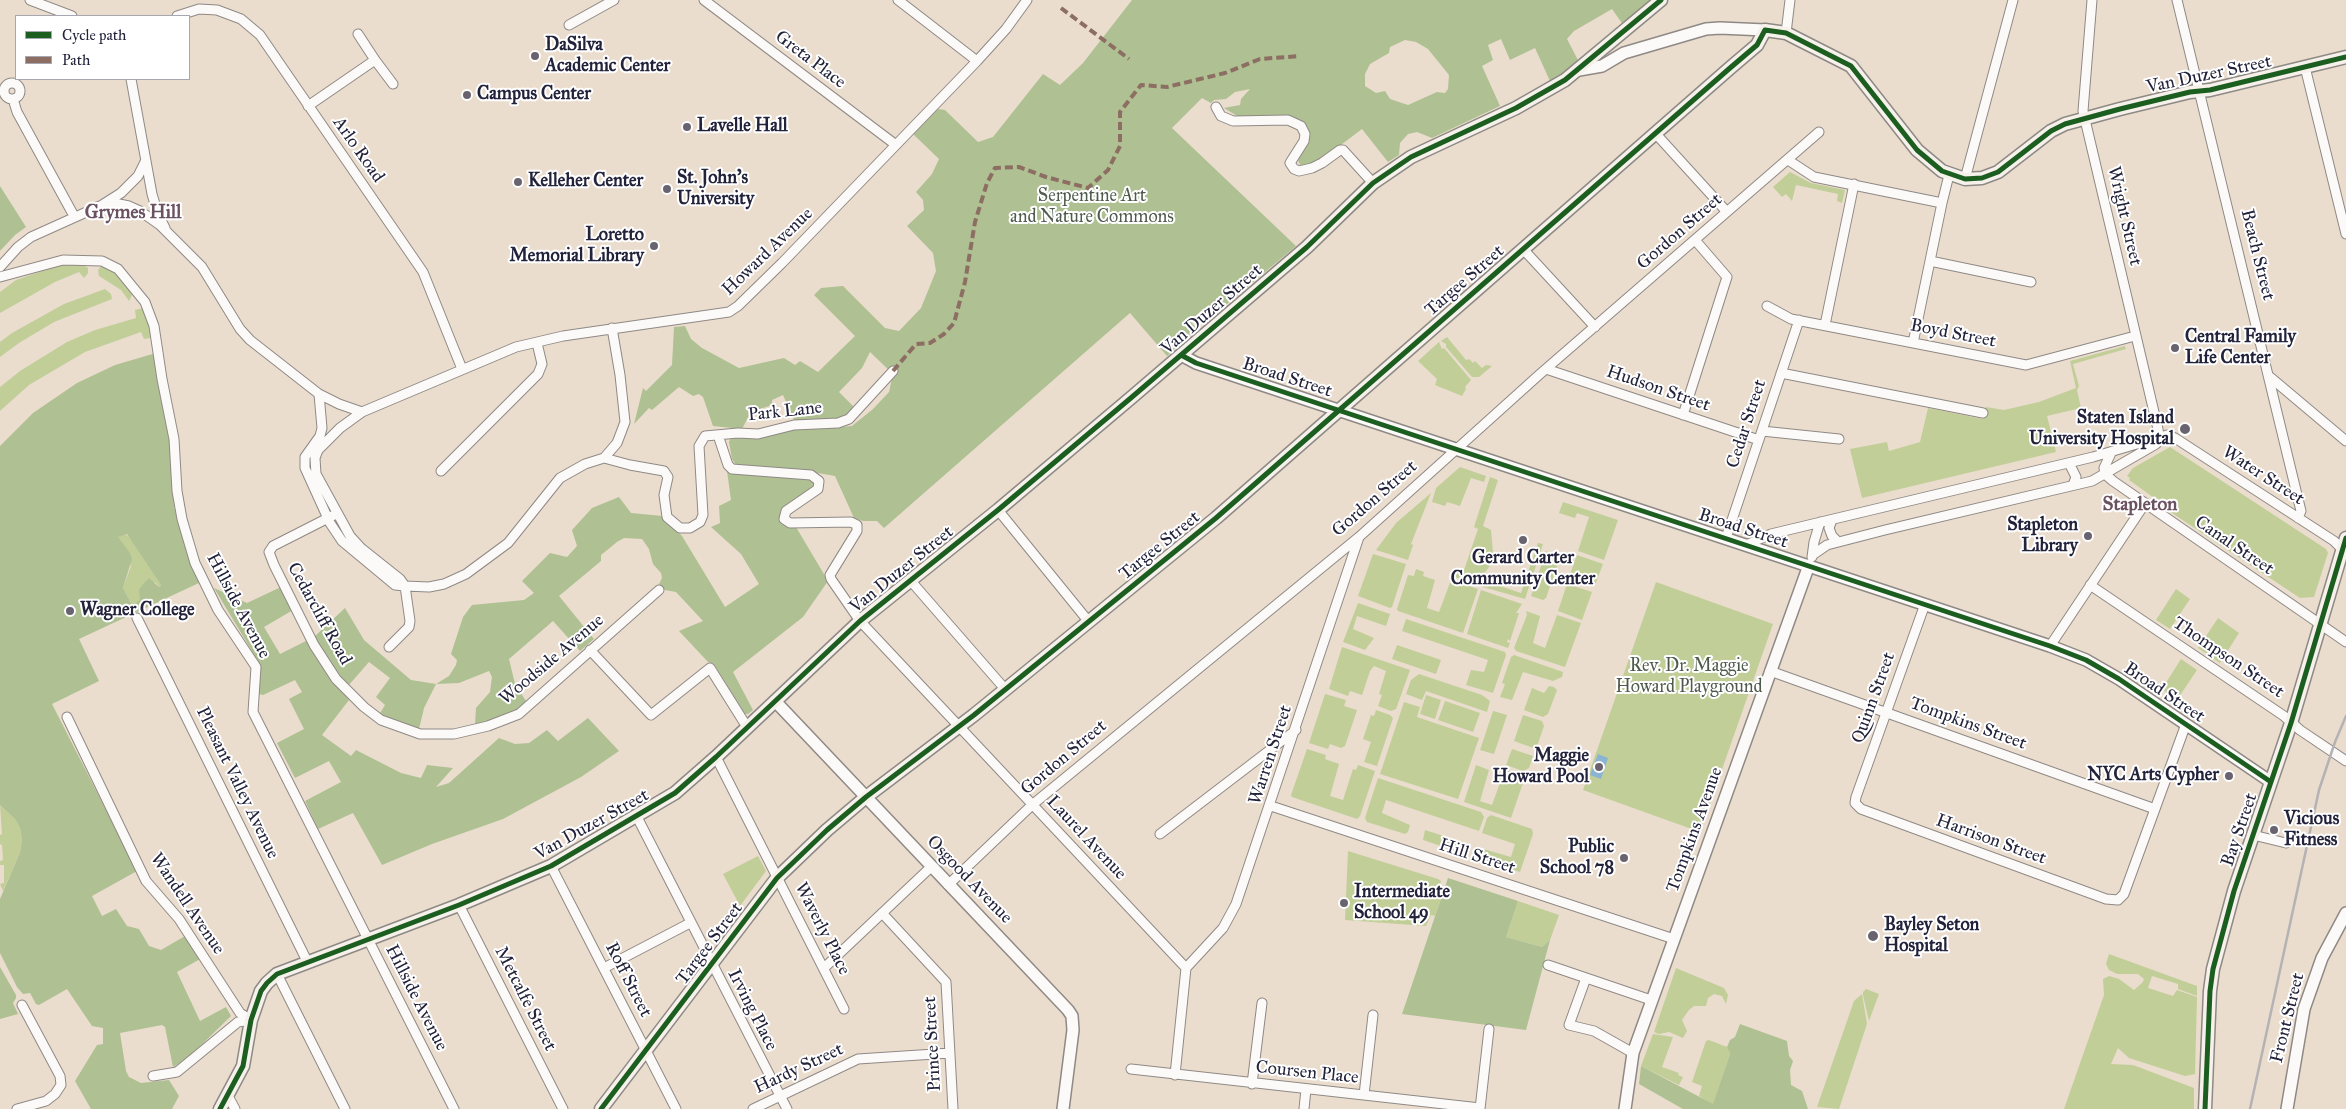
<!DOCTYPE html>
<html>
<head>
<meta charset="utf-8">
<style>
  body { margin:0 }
  #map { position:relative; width:2346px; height:1109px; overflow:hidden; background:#eaddce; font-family:"IM FELL Great Primer",serif }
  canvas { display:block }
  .legend { position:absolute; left:15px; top:15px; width:175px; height:65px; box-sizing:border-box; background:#fff; border:1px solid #a7a7b1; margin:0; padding:6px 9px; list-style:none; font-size:15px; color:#22223b }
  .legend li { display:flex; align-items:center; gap:10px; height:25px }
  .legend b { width:25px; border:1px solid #a7a7b1 }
</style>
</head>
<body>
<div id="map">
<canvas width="2346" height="1109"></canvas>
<ul class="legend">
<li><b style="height:6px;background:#1b5e20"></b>Cycle path</li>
<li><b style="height:6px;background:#8d6e63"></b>Path</li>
</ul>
</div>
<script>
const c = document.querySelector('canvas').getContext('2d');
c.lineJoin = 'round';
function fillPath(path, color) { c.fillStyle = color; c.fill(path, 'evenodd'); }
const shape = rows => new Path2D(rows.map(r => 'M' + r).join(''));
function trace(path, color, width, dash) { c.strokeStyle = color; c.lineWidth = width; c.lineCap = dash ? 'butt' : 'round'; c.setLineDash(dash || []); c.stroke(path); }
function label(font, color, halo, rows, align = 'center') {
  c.font = font + ' "IM FELL Great Primer",serif'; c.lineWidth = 4; c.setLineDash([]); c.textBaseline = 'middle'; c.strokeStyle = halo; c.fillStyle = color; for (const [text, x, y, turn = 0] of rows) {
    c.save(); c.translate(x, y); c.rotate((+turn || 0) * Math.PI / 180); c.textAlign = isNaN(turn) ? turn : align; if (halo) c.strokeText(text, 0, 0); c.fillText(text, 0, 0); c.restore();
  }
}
fillPath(shape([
  [1790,172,1811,183,1845,190,1842,203,1837,201,1838,194,1796,185,1792,201,1786,194,1782,197,1773,187],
  [80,263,88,268,88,273,84,278,79,272,55,282,0,313,0,292,16,280,60,265],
  [102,265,114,271,133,293,129,301,121,290,99,276,98,270],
  [105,289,111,294,112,299,54,322,19,343,0,357,0,342,12,333,64,304],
  [143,308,150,323,152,336,150,338,144,339,141,332,85,352,29,385,0,411,0,387,20,371,67,342,95,330,136,318,135,310],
  [1447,337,1466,360,1469,359,1473,363,1475,361,1482,368,1486,365,1492,366,1479,377,1472,377,1446,347,1446,344,1441,341],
  [1439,342,1442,349,1444,348,1471,380,1465,387,1466,389,1462,396,1435,385,1437,379,1418,361],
  [2125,346,2126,349,2073,364,2079,386,2077,390,2081,408,2047,416,2056,452,1862,498,1850,449,1887,442,1889,451,1920,442,1928,408,1983,419,1986,407,2004,410,2039,402,2076,388,2070,361],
  [2170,447,2326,549,2328,553,2314,597,2300,598,2160,505,2157,500,2129,480,2130,478,2127,476,2133,468],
  [1460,467,1486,476,1484,482,1471,478,1460,506,1447,502,1445,506,1432,502,1436,488],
  [1490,477,1498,480,1483,526,1491,530,1493,553,1489,567,1480,579,1479,585,1471,583,1473,577,1471,576,1469,582,1452,576,1454,570,1463,573,1478,529,1474,527],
  [1431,493,1411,544,1413,545,1408,560,1376,550,1396,523],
  [1563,502,1618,520,1604,560,1578,551,1589,517,1577,513,1575,518,1559,513],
  [123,533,130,537,161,585,159,587,155,582,138,604,135,605,131,603,123,588,131,566,118,537],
  [1538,543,1543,544,1525,599,1483,587,1485,581,1521,593],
  [1546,551,1560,558,1546,598,1543,600,1531,596],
  [1373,554,1406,564,1392,607,1390,608,1358,596],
  [1577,555,1603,564,1595,585,1569,577],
  [1416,569,1424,572,1423,576,1435,580,1427,608,1439,612,1451,580,1478,589,1463,633,1398,611,1397,609,1408,575,1414,576],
  [1656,582,1773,624,1700,832,1583,790],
  [1567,584,1592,592,1582,620,1558,611],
  [2176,589,2190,599,2170,629,2156,620],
  [1481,590,1522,604,1516,613,1519,613,1510,641,1508,639,1507,642,1510,643,1508,648,1467,634],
  [1358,603,1390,614,1386,626,1357,616,1353,629,1374,638,1365,650,1343,642],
  [1526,611,1540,616,1533,643,1545,648,1557,615,1581,623,1565,667,1516,651,1514,648,1527,615],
  [2218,618,2239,633,2220,663,2198,648],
  [1406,619,1505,652,1506,655,1493,693,1466,685,1471,670,1484,672,1488,660,1402,631],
  [1397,645,1441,660,1436,674,1392,659],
  [1342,647,1410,670,1396,709,1391,711,1378,706,1382,695,1379,694,1386,671,1374,666,1370,671,1362,695,1350,691,1348,696,1329,689],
  [1514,655,1563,672,1562,677,1553,681,1523,672,1512,700,1500,697,1505,684,1502,683,1511,657],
  [2181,659,2197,670,2177,700,2162,689],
  [1419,674,1482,695,1490,701,1487,712,1426,691,1422,700,1406,694,1411,680],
  [1549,686,1554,687,1557,690,1548,714,1543,717,1524,710,1532,688,1544,693],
  [1325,694,1346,700,1344,706,1357,710,1345,746,1341,748,1330,744,1328,749,1309,743],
  [1426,695,1441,700,1435,719,1420,714],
  [1445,701,1480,713,1473,732,1438,720],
  [1404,702,1420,707,1417,717,1479,738,1458,799,1380,774],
  [1376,710,1390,715,1393,718,1377,766,1364,762,1371,742,1363,739,1371,715,1374,716],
  [1493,711,1507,715,1494,754,1480,750],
  [1523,715,1542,721,1544,726,1536,749,1514,741],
  [1307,749,1326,755,1325,759,1339,764,1330,796,1343,800,1353,769,1356,770,1358,765,1375,771,1360,816,1357,819,1292,797,1291,795],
  [1512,749,1533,756,1529,768,1523,771,1506,765],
  [1476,765,1489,770,1480,801,1492,805,1505,769,1522,775,1524,780,1511,818,1464,802],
  [1378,778,1481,812,1484,817,1479,831,1386,800,1382,813,1410,825,1408,832,1405,834,1367,822,1365,818],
  [0,805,15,819,20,828,22,840,20,852,3,891,0,884,4,883,4,865,0,865,0,861,3,860,2,845,0,844,0,835,2,834],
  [1491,815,1532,829,1533,834,1520,872,1477,858,1480,848,1511,857,1515,844,1482,833,1487,818],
  [1425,830,1465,843,1463,851,1462,853,1423,840],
  [1348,851,1438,879,1441,881,1440,885,1445,887,1435,916,1431,915,1426,926,1345,920],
  [758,856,766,871,740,906,723,874],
  [1518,901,1559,915,1550,940,1542,947,1506,937],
  [2109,954,2197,986,2197,996,2178,989,2178,984,2152,976,2148,988,2173,996,2177,990,2197,997,2195,1074,2185,1076,2129,1058,2118,1048,2111,1064,2133,1065,2194,1088,2194,1109,2064,1109,2104,995,2103,979,2109,976,2119,979,2134,990,2143,982,2144,979,2138,974,2117,974,2109,970,2106,964],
  [1676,968,1724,988,1728,995,1726,1004,1722,996,1714,994,1708,998,1706,1006,1694,1006,1689,1010,1682,1020,1687,1031,1683,1038,1669,1032,1659,1034,1654,1032],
  [1866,989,1879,994,1869,1021,1863,995,1863,992],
  [1862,994,1867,1024,1839,1109,1817,1107,1854,1001],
  [1653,1034,1673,1037,1662,1067,1679,1073,1678,1075,1683,1077,1679,1085,1641,1066],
  [1709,1040,1727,1047,1730,1054,1713,1105,1699,1096,1702,1086,1692,1082,1706,1041]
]), '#c1ce98');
fillPath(shape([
  [1132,0,1656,0,1624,26,1612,9,1574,31,1567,39,1579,62,1574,68,1550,81,1535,48,1510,60,1501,39,1488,45,1493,60,1482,66,1500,106,1432,138,1417,132,1408,134,1400,143,1399,155,1388,162,1362,129,1321,160,1310,165,1300,165,1298,160,1303,125,1239,117,1224,108,1240,105,1241,99,1250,89,1235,92,1226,99,1214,100,1211,103,1202,98,1172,128,1296,246,1209,319,1202,310,1190,321,1197,329,1167,356,1130,313,884,528,877,521,863,521,854,518,835,476,812,472,736,465,732,459,729,442,731,437,767,437,802,427,826,428,852,426,873,409,889,392,893,374,870,352,862,368,839,392,855,408,848,414,838,418,826,420,794,420,783,395,772,400,772,405,751,412,742,429,713,426,703,397,699,394,693,396,679,387,652,410,649,408,634,424,643,388,646,391,672,365,674,327,685,326,691,339,702,348,739,368,784,358,795,365,800,361,818,372,855,336,814,295,821,288,843,286,885,328,899,331,921,308,936,271,933,253,907,226,924,210,923,200,916,192,932,174,939,159,913,134,938,109,945,110,978,142,993,137,1043,74,1060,85,1083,63],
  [1405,40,1416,42,1428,49,1449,75,1448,89,1445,93,1437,92,1408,105,1390,99,1385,91,1376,93,1365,86,1365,74,1370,64,1389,53,1390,47],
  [0,186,26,227,15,235,0,251],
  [156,353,160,393,171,436,174,507,184,543,201,582,79,639,99,681,52,704,137,871,92,896,102,916,116,909,127,926,139,929,149,946,161,950,185,936,202,958,177,972,200,1021,226,1007,231,1016,188,1058,173,1067,165,1027,162,1025,120,1033,126,1071,129,1077,141,1083,169,1080,179,1096,172,1109,91,1109,75,1081,97,1045,103,1044,103,1028,92,1026,67,989,39,1005,36,1004,30,993,23,994,17,987,0,953,0,899,20,852,22,840,20,828,15,819,0,805,0,446,33,413,77,383,115,365],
  [127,534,161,585,159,587,149,578,144,583,139,590,140,600,135,604,131,603,123,588,132,559,130,553,118,537],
  [727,471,742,474,808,478,813,481,815,486,782,512,796,527,828,581,803,617,733,672,753,710,748,714,745,714,714,664,708,662,679,631,703,621,676,592,665,590,659,584,662,578,661,573,653,564,649,549,642,539,624,538,617,542,601,555,601,561,559,596,594,639,580,651,553,621,509,659,515,684,526,701,516,710,488,722,475,725,476,708,490,692,492,677,489,671,459,683,436,684,424,708,419,729,408,727,379,715,385,705,376,697,390,678,369,662,348,686,322,651,314,637,345,608,364,640,411,680,436,684,449,676,456,665,457,660,451,654,463,617,472,605,524,600,534,593,522,581,550,553,567,557,577,546,572,530,592,508,619,497,631,513,663,516,682,536,725,607,759,584,741,554,711,527,720,523,719,506,731,500],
  [281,587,293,610,264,627,280,654,308,640,332,679,349,700,322,735,351,756,356,750,401,773,421,778,427,765,453,768,436,787,449,783,499,738,515,744,529,743,547,730,558,741,588,718,619,751,581,777,503,819,432,844,382,865,353,813,318,829,305,801,341,782,329,761,295,778,277,743,304,729,289,699,302,692,295,680,263,695,259,694,261,666,214,588,247,603],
  [1448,878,1518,901,1506,937,1542,947,1550,940,1526,1030,1402,1014],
  [0,967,16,995,16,998,13,1003,18,1014,0,1019],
  [1740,1024,1787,1041,1789,1056,1793,1061,1790,1070,1791,1085,1802,1091,1808,1109,1683,1109,1639,1084,1641,1066,1713,1104,1730,1054,1727,1047,1730,1040,1735,1037]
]), '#afc092');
fillPath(shape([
  [1598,754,1608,758,1601,779,1590,775]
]), '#8ab4d2');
const minor = shape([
  [30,0,72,16],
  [704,0,896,145],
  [898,0,977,61],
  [2177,0,2301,511,2298,518],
  [177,16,199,9,217,10,241,19,260,35,423,272,462,369],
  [569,25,614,0],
  [1786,33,1790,0],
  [375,60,393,84],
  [2305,67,2346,234],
  [131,79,152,194,158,214,165,228],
  '4 91a8 8 0 1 1 16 0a8 8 0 1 1-16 0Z',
  [13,99,17,112,74,216],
  [308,106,375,60,358,34],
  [1216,107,1221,116,1233,121,1288,120,1301,126,1305,134,1304,141,1290,163,1294,169,1299,171,1312,168,1322,163,1340,150,1343,150,1373,183],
  [1656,134,1727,212],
  [1788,160,1814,177,1942,203],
  [1965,179,2013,0],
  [102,205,119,204,129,206,140,211,160,225,202,267,240,329,250,340,319,394,339,404,362,412,516,347,563,336,729,312,738,306,782,263,977,61,1006,29,1027,0],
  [1523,249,1595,327],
  [1930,261,2031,282],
  [0,267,18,247,31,237,102,205,121,193,138,176,145,162],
  [0,277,63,260,102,261,118,269,145,302,154,326,162,379,174,439,177,491,182,519,195,563,218,610,256,667,253,712,454,1109],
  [1767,306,1791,319,2026,365,2135,336],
  [1825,325,1854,184],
  [1913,343,1942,203,1949,175],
  [1546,369,1759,440],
  [1781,373,1983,413],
  [2270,377,2346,441],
  [319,394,322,428,320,436,305,457,305,468,330,523,342,541,395,585,405,586,410,621,409,627,389,647],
  [362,412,340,428,318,450,315,458,316,474,350,536,361,548,400,579,405,586,429,587,444,584,466,574,508,543,560,478,585,464,604,458],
  [1683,415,1727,277,1695,240],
  [1762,431,1839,439],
  [718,435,728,465,732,469,811,475,819,481,818,489,786,511,784,519,790,523,851,522,857,525,857,531,830,575,831,579,860,621,1186,968],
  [2111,453,2104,468,2105,474,2113,481,2346,642],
  [604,458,630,465,664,471,668,477,664,495,667,517,680,528,690,528,700,522,703,515,699,446,705,436,738,433,758,434,794,425,838,423,849,419,893,371],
  [604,458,617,443,625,422,620,375,612,328],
  [2069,463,2076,477,2073,485],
  [441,471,538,374,542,364,537,343],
  [998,510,1089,622],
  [336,514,273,546,269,552,274,565,314,645,336,679,364,707,381,720,420,734,454,734,488,726,519,714,659,590],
  [1832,520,1829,528,1832,536,1838,542],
  [1726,538,1799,320],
  [1746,545,1771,534,2093,457,2167,435,2175,438,2334,541,2346,553],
  [1814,554,1827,545,1885,530,2092,481,2156,444,2159,437,2158,429,2083,111,2092,0],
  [1812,557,1814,542,1820,522],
  [910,580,1005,689],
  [2090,585,2284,716,2300,730,2346,761],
  [1925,604,1856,797,1855,803,1861,809,2106,899,2118,900,2124,894,2186,724],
  [137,618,307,961],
  [2050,646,2144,505],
  [590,650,651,715,710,668,747,727],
  [1770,671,2155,809],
  [67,717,146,881,179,919,240,1013,251,1020],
  [716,757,844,1009],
  [1271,806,1674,939],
  [637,817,787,1109],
  [1160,834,1296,730],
  [2253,835,2286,843],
  [551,866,676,1109],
  [948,885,1032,805,1359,537,1540,374,1819,132],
  [459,905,563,1109],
  [882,913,946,982,953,1109],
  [1548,965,1651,1000],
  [604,968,690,923],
  [824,968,931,867],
  [1186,968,1223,928,1236,904,1359,537],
  [277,974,345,1109],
  [1586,978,1569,1025,1594,1031,1633,1053],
  [1131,1069,1480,1108],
  [1175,1075,1186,968],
  [153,1076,177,1072,238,1022,251,1020],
  [1252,1084,1262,1003],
  [1364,1095,1373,1015],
  [228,1096,235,1109],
  [17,1109,46,1101,55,1094,61,1085,60,1076,22,1005],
  [753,1109,858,1059,950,1053],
  [1304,1109,1306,1089],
  [1480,1109,1489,1029]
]);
const tertiary = shape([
  [1579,70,1602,66,1624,53,1706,29,1720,28,1765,30],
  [1181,355,1196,363,2050,646,2086,660,2119,679,2271,782],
  [775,701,1068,1010,1072,1016,1073,1030,1063,1109],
  [1625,1109,1633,1053,1809,565],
  [2287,1109,2304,1009,2322,958,2346,913]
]);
const secondary = shape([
  [220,1109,243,1066,251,1020,261,991,267,983,277,974,459,905,551,866,675,793,716,757,860,621,998,510,1132,397,1307,247,1373,183,1411,157,1516,108,1565,80,1661,0],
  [601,1109,777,878,827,830,866,797,974,715,1216,518,1730,68,1757,45,1765,30,1786,33,1851,66,1917,150,1942,171,1965,179,1982,178,1998,172,2051,131,2065,124,2120,109,2190,92,2210,90,2346,57],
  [2205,1109,2210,991,2213,969,2234,891,2291,723,2346,538]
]);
trace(minor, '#8f8985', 11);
trace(tertiary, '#8f8985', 14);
trace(secondary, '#8f8985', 15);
trace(minor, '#fcfaf8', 9);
trace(tertiary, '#fcfaf8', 11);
trace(secondary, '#f6f1ea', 12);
trace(shape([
  [2250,1109,2319,790,2335,742,2346,716]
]), '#b4b2b3', 2.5);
trace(shape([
  [1061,8,1129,59],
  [893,371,916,344,930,343,944,334,954,323,965,282,975,222,987,183,995,168,1019,167,1046,177,1088,188,1108,170,1120,146,1120,112,1141,85,1167,87,1225,73,1260,59,1300,56]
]), '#8d6e63', 4, [8, 4]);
trace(shape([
  [1181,355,1196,363,2050,646,2086,660,2119,679,2271,782],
  [220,1109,243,1066,251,1020,261,991,267,983,277,974,459,905,551,866,675,793,716,757,860,621,998,510,1132,397,1307,247,1373,183,1411,157,1516,108,1565,80,1661,0],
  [601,1109,777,878,827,830,866,797,974,715,1216,518,1730,68,1757,45,1765,30,1786,33,1851,66,1917,150,1942,171,1965,179,1982,178,1998,172,2051,131,2065,124,2120,109,2190,92,2210,90,2346,57],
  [2205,1109,2210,991,2213,969,2234,891,2291,723,2346,538]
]), '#1b5e20', 5);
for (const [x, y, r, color] of [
  [535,56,5,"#68636e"],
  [467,95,5,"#68636e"],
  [687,127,5,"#68636e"],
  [518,182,5,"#68636e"],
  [667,189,5,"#68636e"],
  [654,246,5,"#68636e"],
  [2175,348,5,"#68636e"],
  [2185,429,6,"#68636e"],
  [2088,536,5,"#68636e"],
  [1523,540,5,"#68636e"],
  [70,611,5,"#68636e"],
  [1599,767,5,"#68636e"],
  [2229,776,5,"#68636e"],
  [2274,830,5,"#68636e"],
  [1624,858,5,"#68636e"],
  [1344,903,5,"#68636e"],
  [1873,936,6,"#68636e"]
]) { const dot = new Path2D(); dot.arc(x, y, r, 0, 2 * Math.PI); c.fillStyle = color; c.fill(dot); trace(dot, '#fff', 2); }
label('bold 18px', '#22223b', '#fff', [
  ["DaSilva",545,46],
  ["Academic Center",545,67],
  ["Campus Center",477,95],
  ["Lavelle Hall",697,127],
  ["St. John's",677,179],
  ["University",677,200],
  ["Kelleher Center",528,182],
  ["Loretto",644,236,"right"],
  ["Memorial Library",644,257,"right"],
  ["Central Family",2185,338],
  ["Life Center",2185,359],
  ["Staten Island",2174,419,"right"],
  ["University Hospital",2174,440,"right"],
  ["Stapleton",2078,526,"right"],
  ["Library",2078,547,"right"],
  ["Gerard Carter",1523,559,"center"],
  ["Community Center",1523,580,"center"],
  ["Wagner College",80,611],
  ["Maggie",1589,757,"right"],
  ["Howard Pool",1589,778,"right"],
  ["NYC Arts Cypher",2219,776,"right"],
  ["Vicious",2284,820],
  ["Fitness",2284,841],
  ["Public",1614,848,"right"],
  ["School 78",1614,869,"right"],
  ["Intermediate",1354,893],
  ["School 49",1354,914],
  ["Bayley Seton",1884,926],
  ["Hospital",1884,947]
], 'left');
label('18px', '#22223b', '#fff', [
  ["Greta Place",810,60,37],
  ["Van Duzer Street",2209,75,-12],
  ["Arlo Road",358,150,55],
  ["Wright Street",2124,216,77],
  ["Gordon Street",1680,232,-41],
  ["Howard Avenue",768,252,-44],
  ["Beach Street",2257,255,76],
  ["Targee Street",1465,281,-41],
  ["Van Duzer Street",1212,310,-41],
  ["Boyd Street",1953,334,11],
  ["Broad Street",1287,378,18],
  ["Hudson Street",1658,389,19],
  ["Park Lane",785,412,-6],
  ["Cedar Street",1747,424,-72],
  ["Water Street",2263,476,33],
  ["Gordon Street",1375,499,-41],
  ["Broad Street",1743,529,18],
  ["Targee Street",1160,546,-39],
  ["Canal Street",2234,546,34],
  ["Van Duzer Street",902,570,-39],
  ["Hillside Avenue",238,606,62],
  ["Cedarcliff Road",319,614,61],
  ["Thompson Street",2228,658,34],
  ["Woodside Avenue",552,660,-40],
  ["Broad Street",2164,693,34],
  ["Quinn Street",1874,698,-70],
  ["Tompkins Street",1968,724,20],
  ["Warren Street",1271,755,-72],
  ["Gordon Street",1064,758,-40],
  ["Pleasant Valley Avenue",237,783,64],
  ["Van Duzer Street",592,825,-29],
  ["Tompkins Avenue",1695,830,-70],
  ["Bay Street",2240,830,-71],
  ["Laurel Avenue",1086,838,47],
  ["Harrison Street",1991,840,20],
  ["Hill Street",1477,857,18],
  ["Osgood Avenue",969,880,46],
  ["Wandell Avenue",187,904,56],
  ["Waverly Place",822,929,63],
  ["Targee Street",710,944,-53],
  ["Roff Street",628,980,63],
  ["Hillside Avenue",416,998,63],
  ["Metcalfe Street",525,999,63],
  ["Irving Place",752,1010,63],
  ["Front Street",2288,1018,-76],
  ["Prince Street",933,1044,-93],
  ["Hardy Street",799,1069,-25],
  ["Coursen Place",1307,1073,6]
]);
label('18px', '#4e5a4c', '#fff', [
  ["Serpentine Art",1092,197],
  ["and Nature Commons",1092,218],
  ["Rev. Dr. Maggie",1689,667],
  ["Howard Playground",1689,688]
]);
label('bold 19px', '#6b5260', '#fff', [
  ["Grymes Hill",133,213],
  ["Stapleton",2140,505]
]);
</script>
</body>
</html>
